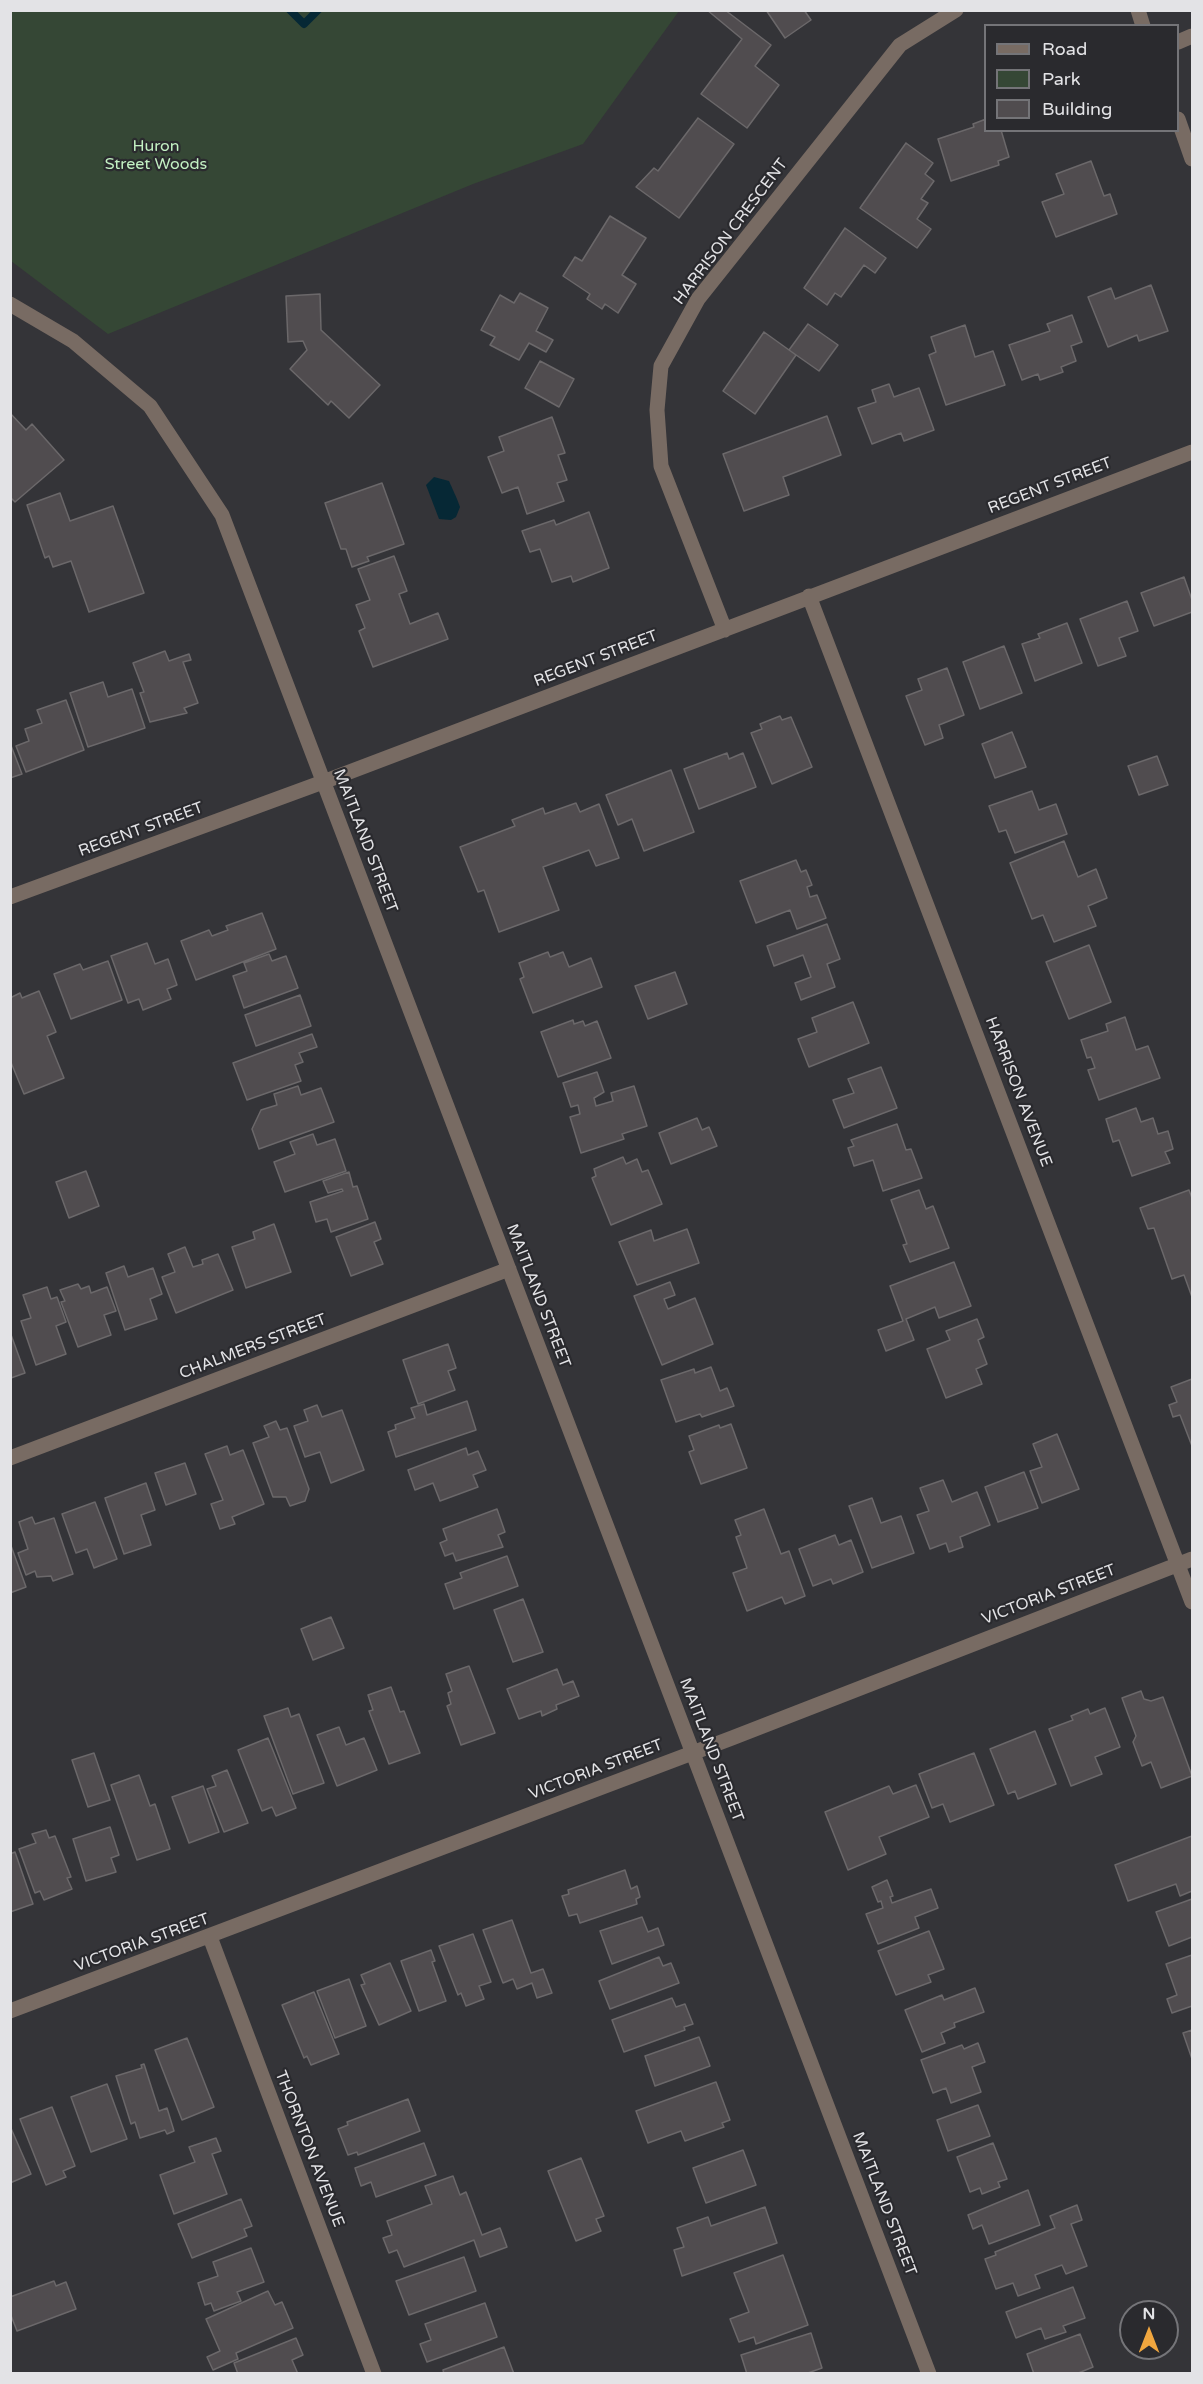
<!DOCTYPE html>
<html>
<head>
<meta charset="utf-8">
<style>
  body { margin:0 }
  #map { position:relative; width:1203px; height:2384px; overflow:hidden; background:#343438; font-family:"Varela Round",sans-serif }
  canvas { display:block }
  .frame { position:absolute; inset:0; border:12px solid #e3e3e6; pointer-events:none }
  .legend { position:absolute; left:984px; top:24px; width:195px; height:108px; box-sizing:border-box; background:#2a2a2e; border:2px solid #747478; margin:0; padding:8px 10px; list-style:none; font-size:18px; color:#e3e3e6 }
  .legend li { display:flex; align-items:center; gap:12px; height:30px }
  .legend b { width:30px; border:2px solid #747478 }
  .north { position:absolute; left:1119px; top:2300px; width:60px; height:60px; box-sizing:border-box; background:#2a2a2e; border:2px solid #747478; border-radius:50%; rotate:0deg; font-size:16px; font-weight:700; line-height:24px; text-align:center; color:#e3e3e6 }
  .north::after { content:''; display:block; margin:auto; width:21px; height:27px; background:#f0a63f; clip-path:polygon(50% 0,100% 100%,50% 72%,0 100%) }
</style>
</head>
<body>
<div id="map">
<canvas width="1203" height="2384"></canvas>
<div class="frame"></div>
<ul class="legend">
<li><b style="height:8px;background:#786b63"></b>Road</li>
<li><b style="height:16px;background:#354735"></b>Park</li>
<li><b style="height:16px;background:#504c4f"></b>Building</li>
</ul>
<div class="north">N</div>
</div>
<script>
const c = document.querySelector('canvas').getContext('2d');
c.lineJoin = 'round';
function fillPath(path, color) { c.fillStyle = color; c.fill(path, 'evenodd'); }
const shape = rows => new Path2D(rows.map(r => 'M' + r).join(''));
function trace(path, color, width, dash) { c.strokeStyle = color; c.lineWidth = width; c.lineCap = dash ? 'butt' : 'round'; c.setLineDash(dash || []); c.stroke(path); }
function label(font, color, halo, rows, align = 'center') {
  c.font = font + ' "Varela Round",sans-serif'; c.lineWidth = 4.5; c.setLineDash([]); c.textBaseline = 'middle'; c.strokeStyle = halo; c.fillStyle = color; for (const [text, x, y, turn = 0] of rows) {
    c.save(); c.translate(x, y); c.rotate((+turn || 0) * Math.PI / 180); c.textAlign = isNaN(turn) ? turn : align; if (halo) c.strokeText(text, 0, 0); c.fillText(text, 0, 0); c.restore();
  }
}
fillPath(shape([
  [10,11,11,10,679,11,583,144,473,184,108,334,11,261]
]), '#354735');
fillPath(shape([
  [434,477,449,481,457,499,460,507,456,517,451,520,439,519,426,485]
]), '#062835');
trace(shape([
  [290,10,304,24,318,10]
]), '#062835', 8);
const building = shape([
  [707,10,725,10,771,45,755,66,779,85,747,128,701,94,742,39,707,10],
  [766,10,804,10,811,20,785,38,766,10],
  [698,118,734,144,679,218,636,187,654,168,658,171,698,118],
  [986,119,986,130,1001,130,1009,157,998,161,999,165,951,181,938,139,974,127,973,124,986,119],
  [906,143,933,163,925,174,934,181,921,199,928,203,917,219,931,229,917,248,860,208,906,143],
  [1091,161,1104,196,1110,194,1117,214,1056,237,1042,202,1064,194,1056,174,1091,161],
  [610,216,646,238,622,275,636,284,618,313,605,304,602,309,587,299,590,294,563,276,575,257,582,261,610,216],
  [845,228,886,258,875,273,864,265,841,297,835,293,827,305,804,288,845,228],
  [1151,285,1168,331,1139,341,1137,335,1108,347,1088,297,1111,288,1115,299,1151,285],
  [520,293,548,308,536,331,553,340,546,352,529,343,519,360,490,345,495,337,481,330,500,295,514,303,520,293],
  [320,294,321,330,380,385,349,418,331,401,328,405,290,369,307,350,303,341,288,342,286,296,320,294],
  [1072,315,1082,342,1071,346,1076,361,1061,367,1063,372,1040,380,1038,374,1022,380,1009,345,1050,331,1047,324,1072,315],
  [808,324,838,345,819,371,789,350,808,324],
  [965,325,975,357,993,351,1005,385,946,405,929,355,936,352,931,337,965,325],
  [764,332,796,355,755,414,723,391,764,332],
  [540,361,574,379,559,407,525,388,540,361],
  [889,384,894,397,919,388,934,430,904,441,901,433,872,444,858,408,876,402,872,390,889,384],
  [10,413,26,430,32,424,64,460,15,502,10,497,10,413],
  [827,416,841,455,783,477,789,495,744,511,723,454,827,416],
  [552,417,565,453,558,455,567,480,557,483,564,501,527,514,518,487,502,493,488,457,504,451,499,437,552,417],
  [382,483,404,544,367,557,369,561,352,567,346,549,341,549,325,503,382,483],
  [60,493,70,521,113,506,144,593,89,612,71,561,53,567,49,556,45,558,27,505,60,493],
  [589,512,609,568,573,582,571,576,552,582,540,549,530,552,522,531,554,520,556,525,589,512],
  [394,556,407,591,399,594,410,624,438,613,448,639,373,667,359,631,365,628,356,605,370,600,358,569,394,556],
  [1184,577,1192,600,1192,612,1154,626,1141,593,1184,577],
  [1127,601,1138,631,1119,638,1126,656,1098,666,1080,619,1127,601],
  [1067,623,1082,663,1035,681,1022,644,1040,638,1038,634,1067,623],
  [1004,646,1022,693,980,709,963,662,1004,646],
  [165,651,169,661,189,654,191,660,183,662,198,703,184,708,187,713,150,722,140,693,144,692,133,663,165,651],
  [947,668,964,715,939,725,943,738,925,745,906,696,922,690,918,679,947,668],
  [103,682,108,697,132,689,145,728,88,747,70,693,103,682],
  [66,700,84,750,26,772,16,746,29,741,25,729,42,723,37,710,66,700],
  [780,716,782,720,791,717,812,767,772,784,751,733,762,729,760,724,780,716],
  [1012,732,1026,767,995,778,982,744,1012,732],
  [10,743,22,774,10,778,10,743],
  [727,753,729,759,743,753,756,787,699,809,684,769,727,753],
  [1157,756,1168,785,1139,795,1128,766,1157,756],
  [671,770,694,832,644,851,632,819,618,825,606,795,671,770],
  [1032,791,1039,810,1056,804,1067,834,1015,853,1006,830,999,832,989,806,1032,791],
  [576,803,580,812,599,804,619,858,596,866,589,850,543,867,559,910,499,932,484,890,478,892,460,847,515,826,512,820,543,808,545,814,576,803],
  [1064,841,1078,877,1096,869,1107,898,1088,906,1096,926,1054,942,1043,915,1032,919,1010,863,1064,841],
  [796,860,801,872,806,870,812,885,807,887,810,897,817,895,826,918,797,929,790,910,756,923,740,881,796,860],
  [262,913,276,949,196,980,181,941,209,930,212,936,228,930,226,926,262,913],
  [827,924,840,959,827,964,835,987,801,1000,795,983,811,977,803,955,774,966,767,946,827,924],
  [147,943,155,964,168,959,177,985,167,989,171,999,143,1010,139,999,128,1003,111,956,147,943],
  [1089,945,1111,1002,1069,1019,1046,962,1089,945],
  [548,952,550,957,563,952,569,967,591,958,602,987,533,1013,520,979,524,977,519,963,548,952],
  [269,954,272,961,286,956,298,988,244,1008,233,976,247,971,244,963,269,954],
  [108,961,122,1000,71,1019,54,974,80,964,83,970,108,961],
  [675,972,687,1004,648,1019,635,986,675,972],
  [39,991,56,1032,47,1036,64,1078,24,1094,10,1060,10,998,20,993,22,998,39,991],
  [300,995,311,1026,256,1046,245,1015,300,995],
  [853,1002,869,1043,809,1067,798,1039,817,1032,812,1018,853,1002],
  [1125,1017,1136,1050,1148,1046,1160,1078,1099,1100,1088,1070,1095,1068,1091,1057,1087,1058,1081,1040,1108,1031,1106,1024,1125,1017],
  [573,1020,574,1024,583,1021,585,1026,597,1021,611,1058,558,1077,541,1032,573,1020],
  [312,1034,317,1047,299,1053,303,1062,295,1065,301,1081,247,1100,233,1063,312,1034],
  [881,1067,897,1108,844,1128,833,1100,854,1093,848,1079,881,1067],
  [597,1072,604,1092,594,1098,596,1106,613,1101,611,1093,634,1086,647,1126,622,1134,624,1139,581,1153,570,1117,580,1114,578,1105,571,1107,563,1083,597,1072],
  [298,1086,301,1095,321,1088,334,1122,259,1149,252,1129,261,1110,277,1105,274,1094,298,1086],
  [1136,1108,1141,1122,1153,1118,1158,1134,1168,1131,1173,1149,1165,1152,1170,1163,1132,1176,1119,1140,1113,1142,1106,1119,1136,1108],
  [697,1118,702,1130,709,1127,717,1146,671,1164,659,1133,697,1118],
  [897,1124,906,1150,911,1149,922,1178,883,1191,873,1160,854,1166,848,1148,854,1146,851,1140,897,1124],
  [313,1134,317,1145,335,1139,346,1171,285,1192,274,1162,295,1154,290,1142,313,1134],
  [623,1157,626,1164,637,1159,642,1172,648,1170,662,1204,611,1225,592,1178,596,1176,594,1169,623,1157],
  [86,1171,99,1206,69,1218,56,1182,86,1171],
  [349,1172,353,1187,357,1186,368,1219,331,1232,327,1219,316,1222,310,1202,343,1191,342,1189,328,1193,323,1181,349,1172],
  [919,1190,926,1209,933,1206,949,1248,910,1262,903,1245,907,1244,891,1200,919,1190],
  [1189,1190,1192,1198,1192,1297,1184,1275,1172,1279,1154,1228,1148,1229,1140,1208,1189,1190],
  [375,1222,381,1239,374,1242,383,1264,351,1276,336,1237,375,1222],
  [274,1224,291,1272,246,1288,232,1247,255,1239,253,1232,274,1224],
  [687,1229,699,1263,637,1285,619,1242,651,1230,654,1241,687,1229],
  [185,1247,193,1267,203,1264,202,1260,218,1254,233,1290,176,1313,162,1277,175,1272,168,1254,185,1247],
  [954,1262,971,1306,939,1318,935,1307,906,1319,914,1340,886,1351,878,1330,903,1321,890,1286,954,1262],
  [124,1266,128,1277,153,1268,162,1294,150,1299,157,1319,125,1330,106,1273,124,1266],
  [670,1282,675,1295,664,1299,668,1309,695,1298,713,1344,662,1365,634,1296,670,1282],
  [78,1284,81,1289,89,1286,91,1293,107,1287,116,1311,104,1315,111,1335,78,1347,61,1302,65,1301,60,1290,78,1284],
  [47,1287,51,1299,57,1297,66,1322,56,1326,66,1354,36,1365,21,1321,31,1318,23,1295,47,1287],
  [977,1319,984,1337,978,1340,987,1364,976,1369,982,1384,946,1398,927,1349,950,1340,946,1331,977,1319],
  [10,1332,25,1373,11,1378,10,1377,10,1332],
  [448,1344,456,1368,448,1371,455,1390,418,1404,403,1360,448,1344],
  [711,1367,720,1391,727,1388,734,1406,702,1417,700,1414,676,1422,661,1380,694,1369,695,1373,711,1367],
  [1192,1379,1192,1446,1180,1415,1173,1417,1169,1405,1177,1402,1171,1387,1192,1379],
  [467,1401,476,1430,396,1457,388,1432,396,1429,395,1425,415,1418,411,1408,424,1404,427,1415,467,1401],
  [317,1405,322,1417,342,1410,364,1470,331,1483,320,1452,305,1457,294,1426,308,1421,304,1410,317,1405],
  [276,1421,280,1430,287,1428,309,1489,305,1501,290,1506,286,1497,273,1497,253,1443,269,1437,264,1426,276,1421],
  [731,1424,747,1468,701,1484,689,1452,694,1450,689,1436,719,1425,720,1428,731,1424],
  [1057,1434,1079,1489,1042,1503,1030,1471,1042,1467,1033,1444,1057,1434],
  [227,1446,230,1455,243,1450,264,1504,232,1517,235,1524,220,1529,211,1504,223,1500,205,1454,227,1446],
  [466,1448,468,1455,478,1451,486,1470,473,1475,478,1487,440,1501,433,1483,415,1490,408,1470,466,1448],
  [185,1463,196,1494,166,1505,155,1473,185,1463],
  [1024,1472,1038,1508,998,1522,985,1487,1024,1472],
  [943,1480,952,1502,977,1492,990,1525,960,1537,963,1547,949,1552,946,1543,930,1549,917,1515,929,1511,920,1488,943,1480],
  [146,1483,155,1510,141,1515,151,1545,124,1554,105,1498,146,1483],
  [872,1498,881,1523,901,1516,914,1553,872,1568,849,1506,872,1498],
  [95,1502,117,1559,94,1568,87,1549,76,1553,62,1514,95,1502],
  [497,1509,505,1532,498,1535,503,1547,456,1561,453,1553,445,1556,440,1543,447,1540,443,1529,497,1509],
  [764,1509,781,1554,789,1551,805,1596,785,1604,782,1597,747,1611,733,1573,747,1568,736,1537,741,1535,735,1520,764,1509],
  [32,1517,35,1524,54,1518,73,1574,53,1581,51,1576,37,1577,35,1571,26,1575,18,1553,28,1549,19,1522,32,1517],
  [835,1535,839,1545,851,1540,863,1572,833,1584,831,1579,813,1586,799,1549,835,1535],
  [10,1543,26,1587,10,1593,10,1543],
  [507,1556,518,1586,454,1609,445,1584,462,1578,460,1573,507,1556],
  [523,1599,543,1652,513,1662,494,1610,523,1599],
  [331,1617,344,1648,313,1660,301,1629,331,1617],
  [469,1666,495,1733,461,1745,447,1706,451,1704,448,1693,452,1691,446,1674,469,1666],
  [557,1669,563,1685,573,1681,579,1696,556,1705,557,1709,542,1716,541,1711,519,1719,507,1689,557,1669],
  [391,1687,400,1712,404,1711,420,1753,389,1764,369,1711,373,1710,368,1695,391,1687],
  [1141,1691,1144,1699,1151,1701,1163,1697,1192,1776,1161,1788,1151,1762,1142,1766,1133,1742,1136,1736,1122,1698,1141,1691],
  [288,1708,291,1717,299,1714,324,1783,293,1794,264,1716,288,1708],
  [1105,1708,1120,1747,1095,1757,1102,1774,1071,1786,1049,1729,1073,1720,1071,1716,1088,1709,1090,1714,1105,1708],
  [339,1727,346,1745,364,1738,377,1770,337,1786,317,1735,339,1727],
  [1035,1731,1056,1784,1018,1799,1015,1791,1008,1794,990,1749,1035,1731],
  [268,1738,296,1808,276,1816,272,1807,262,1811,238,1750,268,1738],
  [94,1753,110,1800,88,1807,72,1760,94,1753],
  [974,1753,994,1805,950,1822,943,1804,932,1808,919,1774,974,1753],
  [227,1770,248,1823,224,1832,207,1789,216,1786,212,1776,227,1770],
  [139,1775,150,1806,155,1804,170,1849,137,1860,111,1785,139,1775],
  [916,1785,929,1817,879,1837,886,1854,848,1870,825,1812,889,1786,893,1794,916,1785],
  [203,1786,219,1832,189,1843,172,1797,203,1786],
  [110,1827,119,1855,111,1858,116,1872,86,1881,73,1839,110,1827],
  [46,1830,49,1838,55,1836,71,1877,67,1878,72,1889,44,1900,40,1891,35,1893,19,1849,36,1843,32,1834,46,1830],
  [1192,1836,1192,1891,1180,1896,1176,1884,1128,1901,1115,1865,1192,1836],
  [15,1852,33,1904,10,1912,10,1854,15,1852],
  [625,1870,631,1889,637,1886,640,1897,636,1899,637,1904,580,1923,577,1914,569,1916,562,1896,569,1894,568,1890,625,1870],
  [887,1880,893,1896,890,1897,892,1903,931,1889,938,1908,915,1917,919,1928,878,1944,866,1914,883,1908,881,1901,878,1902,872,1887,887,1880],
  [1192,1899,1192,1937,1169,1946,1156,1912,1192,1899],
  [642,1917,648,1932,658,1928,664,1945,612,1964,600,1931,642,1917],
  [512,1920,531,1973,543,1969,552,1993,537,1998,532,1983,517,1989,513,1979,503,1983,483,1930,512,1920],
  [929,1931,944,1969,928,1975,931,1982,896,1995,878,1951,929,1931],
  [473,1934,491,1982,479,1986,484,1999,466,2006,461,1993,458,1995,439,1946,473,1934],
  [431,1950,435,1961,432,1962,446,2001,419,2011,401,1961,431,1950],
  [1192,1955,1192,2006,1172,2013,1167,1999,1177,1995,1166,1964,1192,1955],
  [659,1957,663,1966,671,1963,679,1983,610,2009,599,1981,659,1957],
  [390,1963,411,2011,379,2025,361,1985,365,1984,361,1975,390,1963],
  [349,1979,366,2026,335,2038,317,1991,349,1979],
  [975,1988,984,2012,954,2023,955,2027,941,2033,945,2043,922,2052,905,2010,942,1995,944,2000,975,1988],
  [314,1992,339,2054,311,2065,307,2056,304,2058,282,2005,314,1992],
  [672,1998,676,2007,685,2004,693,2024,684,2027,685,2030,624,2052,612,2020,672,1998],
  [1192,2030,1192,2059,1183,2033,1192,2030],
  [699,2037,710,2066,655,2086,645,2056,699,2037],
  [187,2038,214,2107,182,2120,155,2050,187,2038],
  [978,2043,985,2062,972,2067,981,2092,951,2103,946,2088,933,2093,921,2060,962,2045,964,2049,978,2043],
  [144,2064,159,2111,167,2108,174,2131,167,2134,165,2130,140,2138,135,2122,131,2124,116,2076,142,2068,141,2065,144,2064],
  [716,2082,730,2120,722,2123,724,2127,685,2141,681,2131,648,2143,636,2111,716,2082],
  [107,2084,127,2139,91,2152,71,2097,107,2084],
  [408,2099,420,2131,358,2155,357,2152,348,2155,338,2129,348,2125,347,2122,408,2099],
  [978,2105,990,2136,948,2151,937,2120,978,2105],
  [52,2107,75,2166,63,2171,66,2177,46,2185,20,2119,52,2107],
  [10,2126,31,2174,10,2183,10,2126],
  [216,2138,221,2151,212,2154,227,2194,174,2214,160,2175,195,2162,189,2147,216,2138],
  [424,2143,436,2175,376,2197,371,2182,361,2186,355,2168,424,2143],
  [993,2143,1007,2179,998,2182,1000,2187,982,2194,980,2188,970,2192,957,2157,993,2143],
  [743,2150,756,2185,706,2203,693,2168,743,2150],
  [581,2158,604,2216,596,2219,601,2231,576,2241,548,2171,581,2158],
  [453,2176,460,2195,466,2192,482,2235,500,2228,507,2247,480,2257,474,2240,404,2267,397,2250,389,2253,383,2238,392,2235,387,2221,432,2204,425,2186,453,2176],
  [1028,2190,1040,2225,989,2244,982,2225,973,2229,968,2215,1028,2190],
  [241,2199,252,2226,244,2229,247,2236,192,2258,178,2224,241,2199],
  [1077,2205,1082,2220,1071,2224,1087,2266,1066,2274,1062,2265,1035,2275,1040,2288,1018,2296,1013,2283,996,2289,985,2259,996,2255,995,2252,1055,2228,1050,2216,1077,2205],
  [765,2207,777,2243,682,2276,674,2250,684,2247,677,2228,708,2217,711,2226,765,2207],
  [251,2248,264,2282,237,2292,241,2301,214,2311,211,2303,205,2305,198,2283,218,2276,213,2262,251,2248],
  [783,2255,808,2325,756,2344,754,2337,739,2342,730,2319,749,2312,734,2273,783,2255],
  [464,2257,476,2291,409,2315,396,2281,464,2257],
  [54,2281,56,2286,66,2282,76,2309,17,2331,10,2313,10,2297,54,2281],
  [1073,2287,1085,2318,1063,2326,1066,2332,1045,2339,1041,2328,1016,2338,1006,2312,1073,2287],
  [268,2291,275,2305,282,2302,293,2328,236,2353,238,2359,213,2370,207,2357,220,2351,206,2319,268,2291],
  [485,2303,497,2337,427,2362,420,2344,431,2340,425,2324,485,2303],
  [811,2333,822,2368,805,2374,747,2374,741,2355,811,2333],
  [1080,2334,1093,2367,1076,2374,1034,2374,1027,2354,1080,2334],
  [296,2338,303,2355,292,2360,298,2374,238,2374,234,2363,296,2338],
  [504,2347,514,2374,444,2374,443,2370,504,2347]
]);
fillPath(building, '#504c4f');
trace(building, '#6b686a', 1.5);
trace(shape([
  [1138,10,1143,26],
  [1178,42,1192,36],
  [1178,119,1192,159],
  [10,304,73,341,150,406,222,515,929,2374],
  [809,596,1192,1602],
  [725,630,661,466,657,410,661,366,698,299,900,45,956,10],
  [10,897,323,782,1192,452],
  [10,1458,509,1269],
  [210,1937,374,2374],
  [10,2011,732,1738,1192,1559]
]), '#786b63', 15);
label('16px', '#c3f0c3', '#2a2a2e', [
  ["Huron",156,147],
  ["Street Woods",156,165]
]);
label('16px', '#e3e3e6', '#2a2a2e', [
  ["HARRISON CRESCENT",731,232,-53],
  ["REGENT STREET",1050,486,-21],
  ["REGENT STREET",596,659,-21],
  ["REGENT STREET",141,830,-20],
  ["MAITLAND STREET",365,841,69],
  ["HARRISON AVENUE",1018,1092,69],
  ["MAITLAND STREET",538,1296,69],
  ["CHALMERS STREET",253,1347,-21],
  ["VICTORIA STREET",1049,1595,-21],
  ["MAITLAND STREET",711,1750,69],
  ["VICTORIA STREET",596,1770,-21],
  ["VICTORIA STREET",142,1943,-20],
  ["THORNTON AVENUE",309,2149,69],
  ["MAITLAND STREET",884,2204,69]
]);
</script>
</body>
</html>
